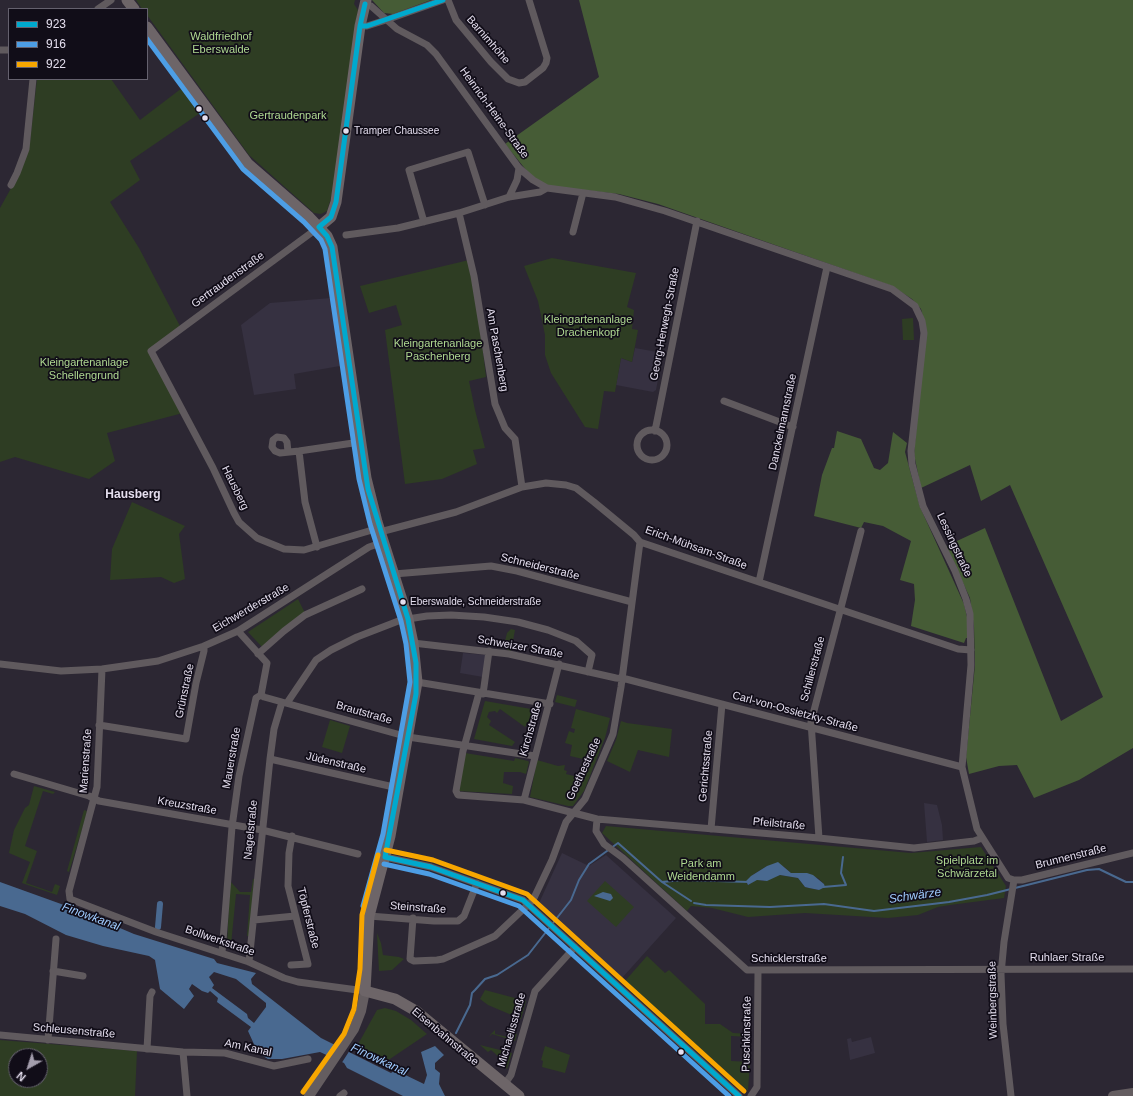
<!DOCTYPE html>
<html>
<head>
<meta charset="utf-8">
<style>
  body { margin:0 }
  #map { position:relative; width:1133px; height:1096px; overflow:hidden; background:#2c2733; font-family:Arial,sans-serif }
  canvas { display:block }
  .legend { position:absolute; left:8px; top:8px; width:140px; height:72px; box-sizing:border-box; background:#110d18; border:1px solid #65616e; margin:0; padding:5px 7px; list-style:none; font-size:12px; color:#e4deee }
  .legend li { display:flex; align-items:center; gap:8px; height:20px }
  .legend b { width:20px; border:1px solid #65616e }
  .north { position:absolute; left:8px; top:1048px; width:40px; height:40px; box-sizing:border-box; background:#110d18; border:1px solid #65616e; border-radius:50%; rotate:219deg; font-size:11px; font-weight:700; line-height:16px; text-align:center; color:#e4deee }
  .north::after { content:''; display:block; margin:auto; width:14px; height:18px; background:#a49ead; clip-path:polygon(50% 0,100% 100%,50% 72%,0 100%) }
</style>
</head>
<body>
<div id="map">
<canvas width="1133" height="1096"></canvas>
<ul class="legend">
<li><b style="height:5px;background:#00a9ce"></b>923</li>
<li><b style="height:5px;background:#4d9ee5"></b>916</li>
<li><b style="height:5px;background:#f7a600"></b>922</li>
</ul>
<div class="north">N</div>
</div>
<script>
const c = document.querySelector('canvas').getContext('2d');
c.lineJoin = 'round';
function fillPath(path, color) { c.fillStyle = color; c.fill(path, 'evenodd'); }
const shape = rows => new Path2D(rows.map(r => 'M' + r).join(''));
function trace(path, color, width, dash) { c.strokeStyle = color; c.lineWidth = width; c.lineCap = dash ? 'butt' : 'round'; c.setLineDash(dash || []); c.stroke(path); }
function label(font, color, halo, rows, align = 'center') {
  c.font = font + ' Arial,sans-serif'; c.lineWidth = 3.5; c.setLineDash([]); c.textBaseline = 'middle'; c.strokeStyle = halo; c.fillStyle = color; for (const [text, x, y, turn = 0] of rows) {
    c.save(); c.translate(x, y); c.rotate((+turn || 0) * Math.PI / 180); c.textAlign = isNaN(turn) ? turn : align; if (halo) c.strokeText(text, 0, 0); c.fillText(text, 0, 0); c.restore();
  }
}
fillPath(shape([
  [331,298,340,366,294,374,296,389,254,395,241,325,270,303],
  [635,348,663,353,656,390,653,392,616,385,621,358,632,362],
  [463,653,486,655,483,677,460,673],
  [924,803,937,805,942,825,943,840,927,842],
  [562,853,589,866,606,855,676,918,622,978,539,903],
  [871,1037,875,1053,850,1060,847,1039,851,1038,852,1042]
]), '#363141');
fillPath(shape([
  [136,0,355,0,354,4,358,10,332,195,327,211,321,214,314,213,249,155,147,15,147,9,142,9],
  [37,79,111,79,140,120,182,88,200,113,130,161,140,180,110,202,139,248,181,328,151,351,183,413,107,433,115,461,89,479,15,457,0,462,0,208,20,172,30,142],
  [552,258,636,273,627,307,634,310,632,329,638,330,632,362,621,358,615,392,604,391,598,429,585,427,551,373,545,355,545,335,538,301,524,266],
  [469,260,474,276,486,377,469,381,475,410,485,448,473,450,477,464,442,479,405,484,385,330,402,325,396,305,369,313,360,286],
  [913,318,914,340,903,340,902,319],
  [132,502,185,526,179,534,185,579,174,583,161,577,110,580,112,549],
  [298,599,305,613,262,647,248,632],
  [511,629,515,630,511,651,507,650,504,645,507,633],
  [557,695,577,700,575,707,555,702],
  [485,701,537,710,525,727,500,709,497,713,495,711,489,712,487,717,491,721,489,725,515,742,512,746,474,739],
  [576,709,610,718,605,738,584,791,573,806,568,806,530,797,537,760,558,766,565,765,564,770,567,771,566,774,578,777,583,759,570,756,572,745,565,743,569,731,574,733,575,729,571,728],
  [330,720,350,726,342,753,322,747],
  [621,721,627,723,672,729,669,757,638,750,630,772,607,761,616,740],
  [465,753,514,761,515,758,528,761,529,762,526,774,520,772,504,772,503,783,513,786,512,794,458,791],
  [34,786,55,792,53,794,43,791,25,846,37,851,26,883,52,892,55,884,60,886,57,895,22,883,30,862,9,853,14,830,25,808,29,805],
  [84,810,87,811,85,820,69,872,67,871],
  [606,826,911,853,981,847,1006,886,1004,898,950,905,938,907,918,915,888,918,805,913,748,917,712,908,691,906,687,911,602,833],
  [767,866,783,866,791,873,818,878,824,884,819,890,809,888,805,887,798,878,780,875,763,881,757,879,748,885,746,882,754,874],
  [253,879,254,879,250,936,247,936,250,895,236,894,231,945,236,946,236,950,249,952,247,955,227,947,230,881,240,892,251,892],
  [605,881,634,907,616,927,587,901],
  [377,933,381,943,383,955,399,957,404,959,392,970,379,971],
  [647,956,665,973,669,970,705,1004,705,1024,720,1024,733,1033,751,1034,751,1037,731,1036,731,1061,750,1062,748,1090,747,1090,625,981],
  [485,990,526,1001,521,1019,488,1005,480,999],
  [385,1008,396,1011,411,1020,427,1034,384,1063,356,1048,377,1010],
  [495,1030,495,1034,512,1038,513,1033,517,1034,515,1041,492,1034,489,1037,491,1034],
  [0,1040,137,1051,135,1096,0,1096],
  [16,1056,40,1056,40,1080,16,1080],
  [480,1045,512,1053,507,1069,505,1067,507,1064,491,1050,488,1052],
  [545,1046,570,1055,565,1073,542,1067,543,1061,541,1060]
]), '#2e3d23');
fillPath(shape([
  [372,0,431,0,393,14,384,13],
  [579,0,1133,0,1133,748,1079,780,1034,798,1017,765,999,766,969,774,966,757,975,665,974,627,970,598,946,546,985,528,1061,721,1103,697,1010,485,981,501,970,465,921,488,914,454,925,325,921,309,912,299,892,286,658,204,619,194,548,186,531,176,505,144,599,77],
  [837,431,861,439,874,468,880,470,888,463,893,432,907,443,905,452,920,507,964,604,967,617,968,638,966,638,964,643,911,626,915,600,914,584,900,580,911,541,883,526,864,522,861,528,814,516,822,475,832,448,834,448]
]), '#465c36');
fillPath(shape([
  [778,862,791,873,807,873,813,875,824,884,825,887,819,890,809,888,805,887,798,878,780,875,767,881,757,880,748,885,746,881,751,876,767,866],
  [0,882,75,909,134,934,214,959,217,963,256,973,251,979,252,984,321,1038,391,1073,395,1070,424,1084,427,1075,421,1052,435,1046,444,1055,435,1063,435,1069,440,1073,439,1084,445,1096,403,1096,347,1068,344,1063,320,1052,282,1059,268,1059,258,1053,248,1031,251,1027,217,1002,218,998,210,991,208,993,202,991,192,984,189,989,194,996,184,1009,160,989,155,960,149,956,103,946,66,935,25,914,0,906],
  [214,972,236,979,266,1003,266,1007,254,1023,248,1018,247,1014,212,988,214,985,209,977],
  [603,892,611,894,613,898,610,901,594,896]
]), '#496990');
fillPath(shape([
  [337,1044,350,1050,341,1064,328,1058]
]), '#2c2733');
trace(shape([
  [662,882,683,880,749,882],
  [823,887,846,885,841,873,843,857],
  [694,903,706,905,770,907,824,904,874,911,949,902,987,895,1087,870,1099,869,1126,882,1133,882],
  [456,1033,470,1005,472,993,475,990,485,979,497,975,528,955,571,900,579,880,589,864,618,843,662,882,691,901]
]), '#496990', 2);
trace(shape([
  [158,927,160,904]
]), '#496990', 6);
trace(shape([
  [448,0,456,20,491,62,508,79,519,83,525,82,543,68,546,63,547,58,529,0],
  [365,4,371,6,397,29,427,45,436,54,519,168,533,180,547,188,615,197,665,211,892,289,915,306,922,321,924,333,911,451,912,464,923,506,955,571,966,599,970,614,971,665,962,767,977,829,1008,878,1014,880,1022,880,1133,853],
  [98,9,111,0],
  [360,26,367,26,386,20,443,0],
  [0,50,9,50],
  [11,185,17,173,26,149,33,79],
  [509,197,517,180,519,168],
  [459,213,474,276,495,404,505,428,515,439,522,487],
  [424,222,409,170,468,152,485,205],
  [319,227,151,351,213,468,234,513,239,522,257,538,284,549,304,550,379,528],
  [573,232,583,193],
  [346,235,398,228,459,213,509,197,540,192,547,188],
  [724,401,793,427],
  '637 445a15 15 0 1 1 30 0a15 15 0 1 1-30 0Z',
  [655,431,697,221],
  [299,451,305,502,317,547],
  [288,452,287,442,284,438,277,437,273,440,272,447,275,451,280,453,299,451,360,442],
  [380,532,456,512,522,487,546,483,566,485,576,488,594,502,634,535,640,542,958,649,971,650],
  [394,574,491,566,517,571,632,602],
  [759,582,827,267],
  [408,619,427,616,451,615,484,617,518,622,548,630,576,641,592,655,588,672],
  [238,631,267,663,261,695],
  [413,643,509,654,616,678,626,679,962,767],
  [258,654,284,631,305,615,362,589],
  [0,664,61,671,102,669,158,661,204,646,238,631,369,547,384,542],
  [102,669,97,787,69,891,70,899,156,932,249,962,284,978,298,982,365,991],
  [417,682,550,704],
  [479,693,463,751,456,791,458,795,524,800,597,819,819,838,914,848,974,841,982,838],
  [483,694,489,651],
  [261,695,264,697,408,737,535,756],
  [287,703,316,660,331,650,357,637,401,620],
  [99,725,186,739,196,683,204,651,204,646],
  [270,759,398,788],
  [14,774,89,796,99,801,262,830,358,854],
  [524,800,559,664],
  [597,819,596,831,604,844,623,858,747,970,1133,969],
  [711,829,722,704],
  [819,838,811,722,861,531],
  [385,857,431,867,523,900,739,1096],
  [369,916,434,921,458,921,464,916,477,883],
  [413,918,410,959,414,961,437,960,443,959,495,936,533,900,552,860,566,822,585,799,613,734,621,687,640,542],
  [254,920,295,916],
  [222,953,232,827,239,776,256,698,261,695],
  [249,962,270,759,274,729,282,702],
  [291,965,308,964,288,886,289,853,292,836],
  [53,971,83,976],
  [0,1035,183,1052,225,1053,274,1066,308,1059],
  [48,1040,56,939],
  [147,1049,150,996,152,992],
  [183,1052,187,1096],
  [504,1085,511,1075,535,991,575,947],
  [340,1096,344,1093],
  [751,1096,757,1087,758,971],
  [1011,1096,1003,1024,1001,974,1004,942,1014,880]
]), '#605a5e', 7);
trace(shape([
  [309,1096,354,1029,361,1011,365,991],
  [1113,1096,1133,1093]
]), '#645d60', 10);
trace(shape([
  [127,0,134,9],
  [147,27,248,164,309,217,327,236,332,247,366,478,377,522,408,619,413,643,417,682,390,836,369,916,365,991,395,999,416,1011,519,1096],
  [319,227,331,217,336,202,360,26,366,0]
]), '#6d6568', 11);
trace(shape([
  [360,26,367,26,443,0],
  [319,227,327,236,332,247,368,489,408,619,416,663,416,694,385,857],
  [319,227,331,217,336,202,360,26,365,4],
  [385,857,431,867,523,900,739,1096]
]), '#00a9ce', 5);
trace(shape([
  [147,39,243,169,304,222,321,240,325,249,359,479,370,524,401,621,406,644,410,682,383,834,363,906],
  [384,864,429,874,519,906,729,1096]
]), '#4d9ee5', 5);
trace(shape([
  [386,850,433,860,527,894,744,1091],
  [303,1092,344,1034,354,1009,360,969,362,915,378,855]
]), '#f7a600', 5);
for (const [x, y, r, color] of [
  [199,109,3.5,"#e4deee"],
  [205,118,3.5,"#e4deee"],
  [346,131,3.5,"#e4deee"],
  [403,602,3.5,"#e4deee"],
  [503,893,3.5,"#e4deee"],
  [681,1052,3.5,"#e4deee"]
]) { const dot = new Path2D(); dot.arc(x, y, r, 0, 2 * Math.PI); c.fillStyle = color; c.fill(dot); trace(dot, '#110d18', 1.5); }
label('10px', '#e4deee', '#110d18', [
  ["Tramper Chaussee",354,131],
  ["Eberswalde, Schneiderstraße",410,602]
], 'left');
label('11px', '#afd991', '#110d18', [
  ["Waldfriedhof",221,37],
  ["Eberswalde",221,50],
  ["Gertraudenpark",288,116],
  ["Kleingartenanlage",588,320],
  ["Drachenkopf",588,333],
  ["Kleingartenanlage",438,344],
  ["Paschenberg",438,357],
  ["Kleingartenanlage",84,363],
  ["Schellengrund",84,376],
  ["Spielplatz im",967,861],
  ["Schwärzetal",967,874],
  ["Park am",701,864],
  ["Weidendamm",701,877]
]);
label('11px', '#e4deee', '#110d18', [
  ["Barnimhöhe",488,40,49],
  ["Heinrich-Heine-Straße",494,113,54],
  ["Gertraudenstraße",228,280,-36],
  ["Georg-Herwegh-Straße",665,324,-79],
  ["Am Paschenberg",497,350,80],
  ["Danckelmannstraße",783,422,-78],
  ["Hausberg",235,488,64],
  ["Lessingstraße",954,545,65],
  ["Erich-Mühsam-Straße",696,548,20],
  ["Schneiderstraße",540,567,14],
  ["Eichwerderstraße",251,608,-30],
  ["Schweizer Straße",520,647,10],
  ["Schillerstraße",813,669,-75],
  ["Grünstraße",185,691,-78],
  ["Carl-von-Ossietzky-Straße",795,712,15],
  ["Brautstraße",364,713,16],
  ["Kirchstraße",531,729,-74],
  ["Mauerstraße",232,758,-80],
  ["Marienstraße",86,761,-86],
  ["Jüdenstraße",336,763,13],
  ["Gerichtsstraße",706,766,-85],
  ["Goethestraße",584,769,-65],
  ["Kreuzstraße",187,806,10],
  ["Pfeilstraße",779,824,5],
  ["Nagelstraße",251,830,-84],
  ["Brunnenstraße",1071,857,-14],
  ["Steinstraße",418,908,4],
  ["Töpferstraße",308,918,76],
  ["Bollwerkstraße",220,941,19],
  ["Ruhlaer Straße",1067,958],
  ["Schicklerstraße",789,959],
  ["Weinbergstraße",993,1000,-91],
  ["Michaelisstraße",512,1030,-74],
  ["Schleusenstraße",74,1031,5],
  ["Puschkinstraße",747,1034,-89],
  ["Eisenbahnstraße",445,1037,40],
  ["Am Kanal",248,1048,12]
]);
label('bold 12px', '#e4deee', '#110d18', [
  ["Hausberg",133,495]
]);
label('italic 12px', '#9fcbfe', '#110d18', [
  ["Schwärze",915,896,-8],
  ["Finowkanal",91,917,20],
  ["Finowkanal",379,1060,25]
]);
</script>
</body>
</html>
